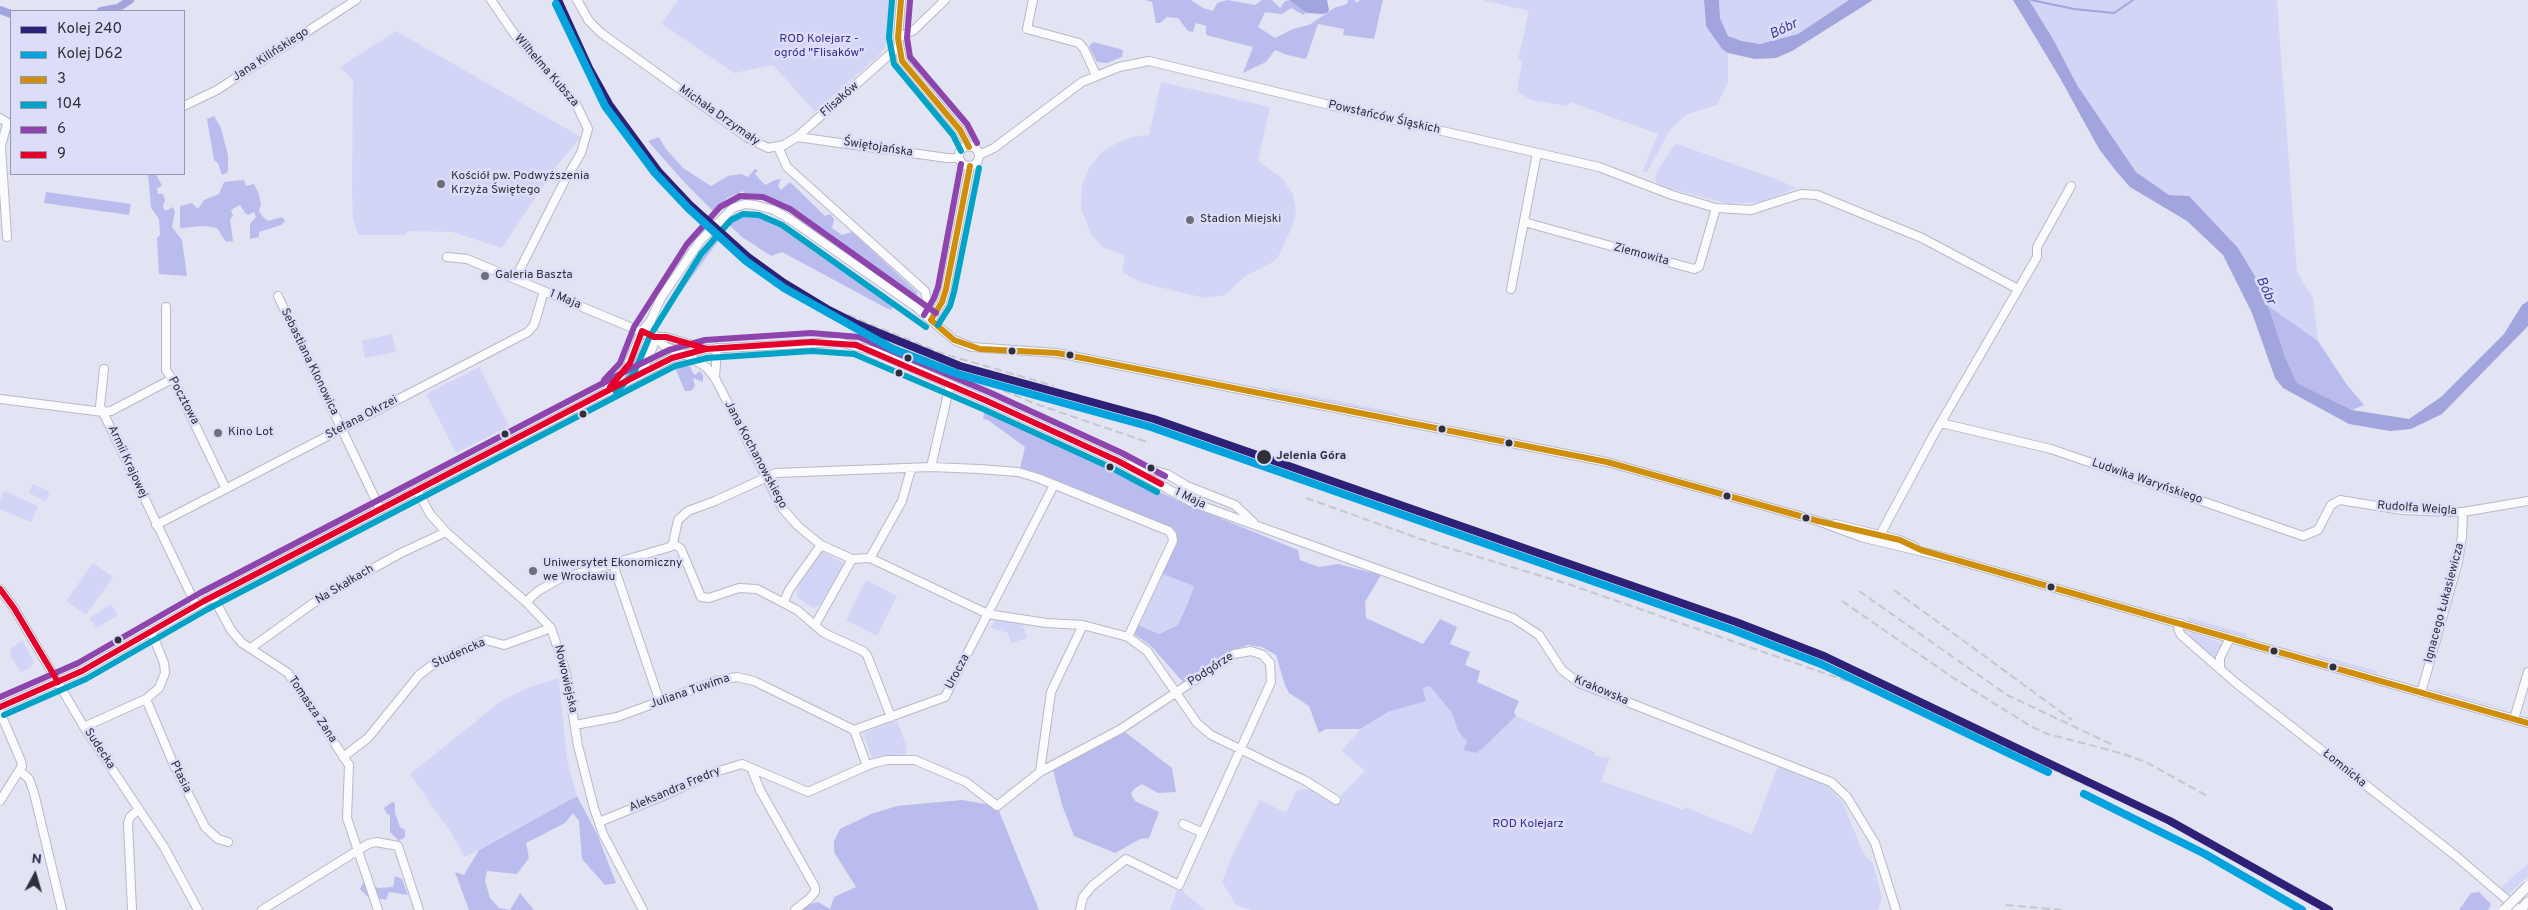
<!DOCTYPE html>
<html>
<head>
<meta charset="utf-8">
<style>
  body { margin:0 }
  #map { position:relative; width:2528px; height:910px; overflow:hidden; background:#e2e4f3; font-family:Overpass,sans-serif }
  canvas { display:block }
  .legend { position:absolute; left:10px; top:10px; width:175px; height:165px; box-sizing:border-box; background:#dcdef9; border:1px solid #9798ad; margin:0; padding:6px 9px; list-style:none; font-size:15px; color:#2f303a }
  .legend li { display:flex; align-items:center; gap:10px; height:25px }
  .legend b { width:25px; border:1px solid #9798ad }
  .north { position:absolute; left:10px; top:850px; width:50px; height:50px; -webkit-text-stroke:4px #dcdef9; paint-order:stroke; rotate:6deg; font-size:14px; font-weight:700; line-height:20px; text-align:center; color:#2f303a }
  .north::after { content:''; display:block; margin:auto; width:18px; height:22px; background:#2f303a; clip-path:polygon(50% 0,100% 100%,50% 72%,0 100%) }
</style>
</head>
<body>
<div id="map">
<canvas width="2528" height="910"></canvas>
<ul class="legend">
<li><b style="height:6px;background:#2e2076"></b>Kolej 240</li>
<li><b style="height:6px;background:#05a3de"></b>Kolej D62</li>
<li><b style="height:6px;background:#cf8e0c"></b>3</li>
<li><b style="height:6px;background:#02a3c7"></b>104</li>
<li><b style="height:6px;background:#8e44ad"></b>6</li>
<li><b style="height:6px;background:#e4002b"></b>9</li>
</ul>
<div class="north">N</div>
</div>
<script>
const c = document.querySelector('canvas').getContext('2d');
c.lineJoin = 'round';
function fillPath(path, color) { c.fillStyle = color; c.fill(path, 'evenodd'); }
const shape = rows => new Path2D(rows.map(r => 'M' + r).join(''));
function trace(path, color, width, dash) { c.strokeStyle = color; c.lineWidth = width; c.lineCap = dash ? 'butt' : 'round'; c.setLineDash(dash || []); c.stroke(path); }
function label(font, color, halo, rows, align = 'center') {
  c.font = font + ' Overpass,sans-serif'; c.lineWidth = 5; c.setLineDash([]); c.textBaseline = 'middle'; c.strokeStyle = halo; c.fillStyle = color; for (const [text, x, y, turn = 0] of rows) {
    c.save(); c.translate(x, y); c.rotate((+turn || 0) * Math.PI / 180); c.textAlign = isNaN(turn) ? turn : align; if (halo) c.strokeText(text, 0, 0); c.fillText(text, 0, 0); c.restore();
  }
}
fillPath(shape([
  [678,0,891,0,886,46,878,56,815,112,773,65,734,73,662,24],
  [1482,0,1704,0,1706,26,1722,49,1728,53,1728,82,1717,105,1687,114,1670,130,1647,172,1642,172,1658,134,1570,102,1567,106,1531,100,1517,91,1522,62,1518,60,1529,11],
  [1719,0,1849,0,1798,34,1760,44,1742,41,1728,36,1720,18],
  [2029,0,2277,0,2297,272,2313,298,2318,341,2267,305,2262,288,2169,195,2136,172,2077,85,2053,39],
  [396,31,581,137,555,168,502,248,452,232,408,231,405,235,358,235,353,219,352,191,353,80,340,67],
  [1161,82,1270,107,1258,161,1281,177,1293,194,1296,211,1291,229,1278,257,1271,263,1244,277,1225,295,1205,298,1142,283,1122,272,1125,256,1102,247,1091,234,1081,208,1082,186,1089,168,1101,153,1115,144,1131,137,1149,135],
  [1677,144,1776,179,1796,188,1761,202,1729,204,1660,186,1656,183,1655,177,1660,166,1674,146],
  [392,334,396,352,365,358,362,341],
  [639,350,646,354,635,370,626,378],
  [479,367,509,426,456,453,426,394],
  [1269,387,1398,413,1397,415,1269,389],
  [33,484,50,492,46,501,29,493],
  [4,491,38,506,31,522,0,509,0,500],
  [822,551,845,564,824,604,813,608,798,598,796,590],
  [93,563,113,577,86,615,66,601],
  [1158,572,1194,586,1178,625,1159,634,1135,623],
  [866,580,897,596,877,636,846,620],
  [111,604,118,615,97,628,89,618],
  [2187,617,2246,634,2247,637,2190,621],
  [995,619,1022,623,1027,638,1011,643,1008,633,991,628],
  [2192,633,2222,643,2216,657,2212,658,2190,638,2189,634],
  [22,640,34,662,30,668,21,672,10,656,11,648],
  [2315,654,2377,671,2377,674,2317,657],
  [559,678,567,760,577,796,465,857,451,833,410,774,501,701,527,688],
  [1430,686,1452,713,1458,731,1467,743,1463,749,1476,753,1482,749,1516,716,1595,752,1595,756,1610,758,1601,781,1684,810,1685,807,1752,834,1778,766,1826,785,1843,803,1864,855,1873,863,1882,898,1878,910,1252,910,1236,905,1222,882,1232,856,1260,800,1286,813,1297,790,1315,788,1336,800,1365,771,1342,751,1360,729,1388,712,1426,701,1423,688],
  [2437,689,2507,709,2508,710,2436,691],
  [897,720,907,748,906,754,872,758,863,733],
  [2528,864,2528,876,2508,895,2499,889],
  [1180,881,1184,893,1205,910,1170,910]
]), '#d2d5f6');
fillPath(shape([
  [1145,0,1191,0,1203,8,1213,11,1217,3,1227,0,1255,5,1262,0,1272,0,1280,8,1285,1,1292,0,1307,10,1304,15,1291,8,1282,14,1265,12,1258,27,1275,38,1293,29,1309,25,1334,8,1347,4,1348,0,1355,0,1356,3,1360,0,1383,0,1374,39,1343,35,1344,29,1318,24,1306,59,1287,55,1275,50,1266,62,1243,73,1253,47,1206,35,1206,26,1196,23,1193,32,1188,31,1178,18,1167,17,1160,23,1156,23,1152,2],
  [1093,42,1120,49,1123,51,1122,57,1107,63,1097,62,1089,47],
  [214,116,221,128,228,155,228,172,222,175,218,163,214,160,207,119],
  [659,137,666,149,683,168,711,186,728,176,741,174,748,177,755,169,758,170,755,174,765,185,775,180,781,179,778,186,781,190,790,182,825,216,830,214,834,219,832,228,842,235,852,232,918,293,914,297,785,206,765,198,744,195,743,191,727,198,714,212,684,182,648,141],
  [148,174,156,174,162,186,157,188,158,194,163,194,165,200,163,206,165,211,173,207,175,212,172,227,182,240,187,276,159,274,157,238,160,235,159,219,151,208],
  [244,180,246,186,254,184,259,194,261,204,259,211,263,217,268,221,282,217,285,221,281,225,259,232,259,237,250,239,250,224,256,217,254,212,248,215,246,214,240,205,231,210,233,216,230,219,233,241,226,242,217,228,205,226,180,228,180,206,192,203,198,209,204,200,219,194,224,182],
  [46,192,131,204,129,215,44,203],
  [744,211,757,212,776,219,894,305,891,310,886,308,782,252,771,256,742,237,727,223,736,214],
  [715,237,719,240,669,308,664,307,699,252],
  [2267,305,2318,341,2347,385,2364,405,2352,410,2297,383,2285,357],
  [680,365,691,367,692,372,695,375,700,371,703,375,703,382,693,378,695,386,691,391,685,391,675,368],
  [985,410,1183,503,1298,550,1300,560,1319,567,1338,564,1381,575,1365,602,1366,618,1423,644,1440,619,1457,627,1450,644,1470,652,1465,665,1480,671,1477,682,1519,701,1514,712,1516,716,1482,749,1476,753,1463,750,1467,742,1458,731,1452,713,1430,686,1423,688,1426,701,1388,712,1360,729,1326,729,1319,733,1309,706,1289,693,1285,685,1276,655,1262,647,1248,645,1228,652,1183,682,1151,646,1134,634,1138,625,1159,634,1178,625,1188,602,1194,586,1160,573,1177,538,1175,530,1038,474,1020,469,1025,447,988,420,983,419],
  [1121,729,1172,768,1176,792,1158,793,1142,784,1134,789,1131,794,1135,801,1159,812,1149,838,1140,839,1115,853,1074,836,1062,805,1052,766],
  [577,796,597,834,616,883,605,885,582,859,579,821,573,813,565,823,526,843,529,858,517,874,487,871,485,881,490,898,499,908,510,910,520,893,534,910,469,910,455,872,464,875,479,850],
  [962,800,997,806,1039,910,790,910,818,902,830,909,834,897,856,887,834,852,834,841,840,829,871,814,897,806],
  [392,802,395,803,395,813,400,827,405,830,405,837,399,841,390,832,390,815,387,814,384,808],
  [395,876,402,879,408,895,389,892,386,900,367,896,360,889,363,883,379,888,393,887],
  [2479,892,2491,904,2488,910,2459,910,2471,893]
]), '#babcee');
fillPath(shape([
  [1289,0,1327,0,1329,10,1327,13,1322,14,1307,13],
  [1704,0,1719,0,1720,18,1728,36,1742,41,1760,44,1798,34,1849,0,1873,0,1792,51,1776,58,1755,59,1728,53,1722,49,1706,26],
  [2013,0,2029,0,2053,39,2077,85,2136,172,2169,195,2189,196,2238,248,2262,288,2285,357,2297,383,2352,410,2409,419,2441,397,2504,334,2522,305,2528,301,2528,326,2442,414,2411,429,2390,431,2349,424,2283,388,2275,378,2252,313,2223,255,2187,221,2130,187,2116,171,2099,149,2060,78]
]), '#a2a4dd');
trace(shape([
  [2031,0,2074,9,2114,13,2133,0]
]), '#a2a4dd', 2);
trace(shape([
  [0,10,11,14],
  [101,11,118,8,130,0]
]), '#a2a4dd', 8);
const minor = shape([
  [491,0,515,35,576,104,588,129,581,153,564,182,515,279],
  [577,0,589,21,601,33,748,138,768,148,784,145,797,137,898,47],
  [901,0,898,38,902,61,960,130,969,147],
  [1033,0,1027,29,1079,43,1084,49,1096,75],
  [898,38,914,30,945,0],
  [184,106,217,90,356,0],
  [0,118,11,125],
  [797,137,947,158,959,158],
  '959 156a10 10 0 1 1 20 0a10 10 0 1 1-20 0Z',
  [778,147,787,167,925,291,931,320],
  [979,155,994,148,1082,82,1119,67,1149,61,1346,109,1599,167,1672,195,1716,208,1751,210,1801,194,1817,195,1922,238,2018,289],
  [1524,222,1694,269,1699,267,1716,208],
  [7,237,1,146,7,124],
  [447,257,467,259,654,337,666,337,706,349],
  [1511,289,1537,153],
  [278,296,380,509],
  [166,307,166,370,175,383,226,489],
  [931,320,942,302,946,289,970,166],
  [654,337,666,347,685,354,706,367,715,378,782,508,798,526,821,545,852,559,870,558,988,614,1046,623,1083,625,1128,637,1147,651,1197,723,1211,735,1306,781,1336,800],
  [104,369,100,406,196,605],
  [638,374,648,359,653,346,654,337,651,320],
  [715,378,717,348],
  [607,390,627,368,642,331,651,320,661,298,700,241,733,208,745,204,755,205,774,210,791,220,916,307,954,340,972,347,1057,353,1607,462,1818,521,1861,537,1956,560,2528,723],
  [0,399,103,412,111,411,172,379],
  [1941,423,2051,449,2303,536,2318,530,2331,505,2340,500,2402,510,2450,512,2463,512,2528,501],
  [1130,464,1167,474,1187,486,1235,505,1253,522],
  [931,467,950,385],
  [417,490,430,514,446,532,526,602,551,628,566,672,578,746,594,808,603,834,643,910],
  [1835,524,1900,540,1915,547],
  [156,525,528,332,534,325,544,291],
  [1872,540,1880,535,1933,436,2037,257,2037,247,2071,186],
  [673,543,681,549,701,597,709,598,739,588,757,589,797,610,824,633,863,651,867,655,891,717],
  [870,558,902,501,911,469],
  [613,564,660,702],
  [0,589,14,608,84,727,164,847,198,910],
  [213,597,231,630,242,643,288,673,349,765,347,818,378,910],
  [526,602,538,591,559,579,670,547,673,543,678,520,688,511,715,501,776,473,931,467,979,469,1018,472,1038,478,1169,531,1172,535,1173,541,1128,637],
  [784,602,789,590,821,545],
  [2180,623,2178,629,2181,635,2236,683,2456,856,2519,910],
  [815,625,852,559],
  [151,631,164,663,165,673,159,688,146,699,173,763,205,827,218,839,228,842],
  [251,648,312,604,343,585,401,553,446,532],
  [2220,669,2220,658,2230,638],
  [2421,693,2458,562,2462,537,2463,512],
  [0,707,82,671,221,592,672,358,706,349,839,342,874,351,987,401,1118,461,1191,502,1513,618,1539,635,1562,670,1579,683,1831,782,1847,797,1875,843,1896,910],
  [0,712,21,761,22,766,0,801],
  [2514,719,2528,672],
  [575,725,617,717,716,681,737,677,754,681,854,730],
  [84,727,146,699],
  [854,730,945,697,1054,485],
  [854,730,867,766],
  [343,757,368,738,419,675,435,663,486,640,504,645,551,628],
  [752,770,760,790,815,887,815,892,809,899,795,910],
  [20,771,29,779,34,793,62,910],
  [1040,772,1051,692,1083,625],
  [599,822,668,794,715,772,742,764,808,792,871,764,887,760,915,760,966,782,997,806,1040,772,1121,729,1234,654,1251,651,1263,655,1270,663,1271,682,1179,885,1126,859,1092,886,1083,897,1080,910],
  [1183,824,1203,833],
  [132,910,128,823,130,817,139,809],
  [262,910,368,844,376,842,398,846,419,910]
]);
const major = shape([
  [2520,910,2528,902]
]);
trace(minor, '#b8b9c5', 10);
trace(major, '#b8b9c5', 11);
trace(minor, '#fbfbfd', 8);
trace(major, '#fbfbfd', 9);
trace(shape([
  [848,315,941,353,1054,386],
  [870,335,1036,404,1150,443],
  [1306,498,1432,543,1571,585,1910,703,2088,786],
  [1894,590,2072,720],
  [1859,591,2007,695,2113,745],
  [1842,601,1952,677,2032,727,2048,734,2120,753,2146,762,2209,797],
  [2006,905,2062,910]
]), '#c6c7cb', 2, [8, 4]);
const majorBridge = shape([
  [2504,910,2528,886]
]);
trace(majorBridge, '#b8b9c5', 11, []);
trace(majorBridge, '#fbfbfd', 9);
trace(shape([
  [901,0,898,38,902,61,960,130,969,147],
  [931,320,954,340,980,349,1057,353,1607,462,1818,521,1900,540,1921,550,2528,723],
  [931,320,942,302,946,289,970,166]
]), '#cf8e0c', 6);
trace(shape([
  [892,0,889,38,894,64,953,135,961,151],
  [938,325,950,306,954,292,979,168],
  [616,392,634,373,650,336,701,254,731,220,743,214,759,215,782,225,926,327],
  [4,715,86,679,208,609,640,384,675,366,707,358,812,351,854,354,983,409,1114,469,1157,492]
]), '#02a3c7', 6);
trace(shape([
  [910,1,907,38,910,57,967,124,977,143],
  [924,315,934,298,938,287,961,164],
  [604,380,620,363,634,327,687,244,720,207,740,196,763,197,790,209,936,313],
  [0,697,78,663,200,593,632,368,669,350,705,340,811,333,859,337,991,393,1122,453,1165,476]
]), '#8e44ad', 6);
trace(shape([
  [610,387,630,363,642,331,654,337,666,337,707,349],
  [0,589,14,608,58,682],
  [0,707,82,671,204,601,636,376,672,358,706,349,812,342,856,345,987,401,1118,461,1161,484]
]), '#e4002b', 6);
trace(shape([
  [558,0,589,68,609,104,659,172,690,205,748,257,784,283,827,309,857,324,960,366,1154,419,1736,622,1824,656,2170,821,2329,910]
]), '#2e2076', 8);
trace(shape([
  [556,4,605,106,655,173,688,208,746,261,784,288,893,349,958,374,1151,427,1733,630,1821,664,2048,772],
  [2084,794,2205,854,2302,910]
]), '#05a3de', 8);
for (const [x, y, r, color] of [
  [441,184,5,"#6e6f7b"],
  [1190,220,5,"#6e6f7b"],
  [485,276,5,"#6e6f7b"],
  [1012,351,4.5,"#2f303a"],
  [1070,355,4.5,"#2f303a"],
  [908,358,4.5,"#2f303a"],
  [899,373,4.5,"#2f303a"],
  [583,414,4.5,"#2f303a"],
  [1442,429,4.5,"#2f303a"],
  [218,433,5,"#6e6f7b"],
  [505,434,4.5,"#2f303a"],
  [1509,443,4.5,"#2f303a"],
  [1264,457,8,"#2f303a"],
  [1110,467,4.5,"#2f303a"],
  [1151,468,4.5,"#2f303a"],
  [1727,496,4.5,"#2f303a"],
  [1806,518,4.5,"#2f303a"],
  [533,571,5,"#6e6f7b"],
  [2051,587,4.5,"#2f303a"],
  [118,640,4.5,"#2f303a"],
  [2274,651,4.5,"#2f303a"],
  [2333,667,4.5,"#2f303a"]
]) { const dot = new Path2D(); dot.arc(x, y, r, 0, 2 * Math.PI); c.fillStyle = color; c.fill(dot); trace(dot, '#dcdef9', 2); }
label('12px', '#382e87', '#dcdef9', [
  ["ROD Kolejarz -",819,40],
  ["ogród \"Flisaków\"",819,54],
  ["ROD Kolejarz",1528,825]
]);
label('12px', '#2f303a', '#dcdef9', [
  ["Jana Kilińskiego",271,55,-33],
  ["Wilhelma Kubsza",546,71,49],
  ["Flisaków",840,100,-41],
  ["Michała Drzymały",719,116,35],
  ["Powstańców Śląskich",1384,118,13],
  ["Świętojańska",878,148,9],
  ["Ziemowita",1641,255,15],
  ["1 Maja",565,300,22],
  ["Sebastiana Klonowica",309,362,64],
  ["Pocztowa",183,401,62],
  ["Stefana Okrzei",362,418,-28],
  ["Jana Kochanowskiego",755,455,62],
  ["Armii Krajowej",127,462,65],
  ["Ludwika Waryńskiego",2147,482,19],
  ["1 Maja",1190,499,26],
  ["Rudolfa Weigla",2417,509,4],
  ["Na Skałkach",345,585,-31],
  ["Ignacego Łukasiewicza",2445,603,-75],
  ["Studencka",459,654,-24],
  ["Podgórze",1211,670,-33],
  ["Urocza",958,672,-62],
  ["Nowowiejska",565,679,77],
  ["Krakowska",1601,691,23],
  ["Juliana Tuwima",690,692,-19],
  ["Tomasza Zana",312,710,56],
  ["Sudecka",99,749,57],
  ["Łomnicka",2344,769,39],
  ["Ptasia",180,777,64],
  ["Aleksandra Fredry",675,790,-23]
]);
label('12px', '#2f303a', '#dcdef9', [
  ["Kościół pw. Podwyższenia",451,177],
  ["Krzyża Świętego",451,191],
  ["Stadion Miejski",1200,220],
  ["Galeria Baszta",495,276],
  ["Kino Lot",228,433],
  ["Uniwersytet Ekonomiczny",543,564],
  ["we Wrocławiu",543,578]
], 'left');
label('bold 12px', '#2f303a', '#dcdef9', [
  ["Jelenia Góra",1276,457]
], 'left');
label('italic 14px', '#443d96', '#dcdef9', [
  ["Bóbr",1784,30,-25],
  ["Bóbr",2265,291,66]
]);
</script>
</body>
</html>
